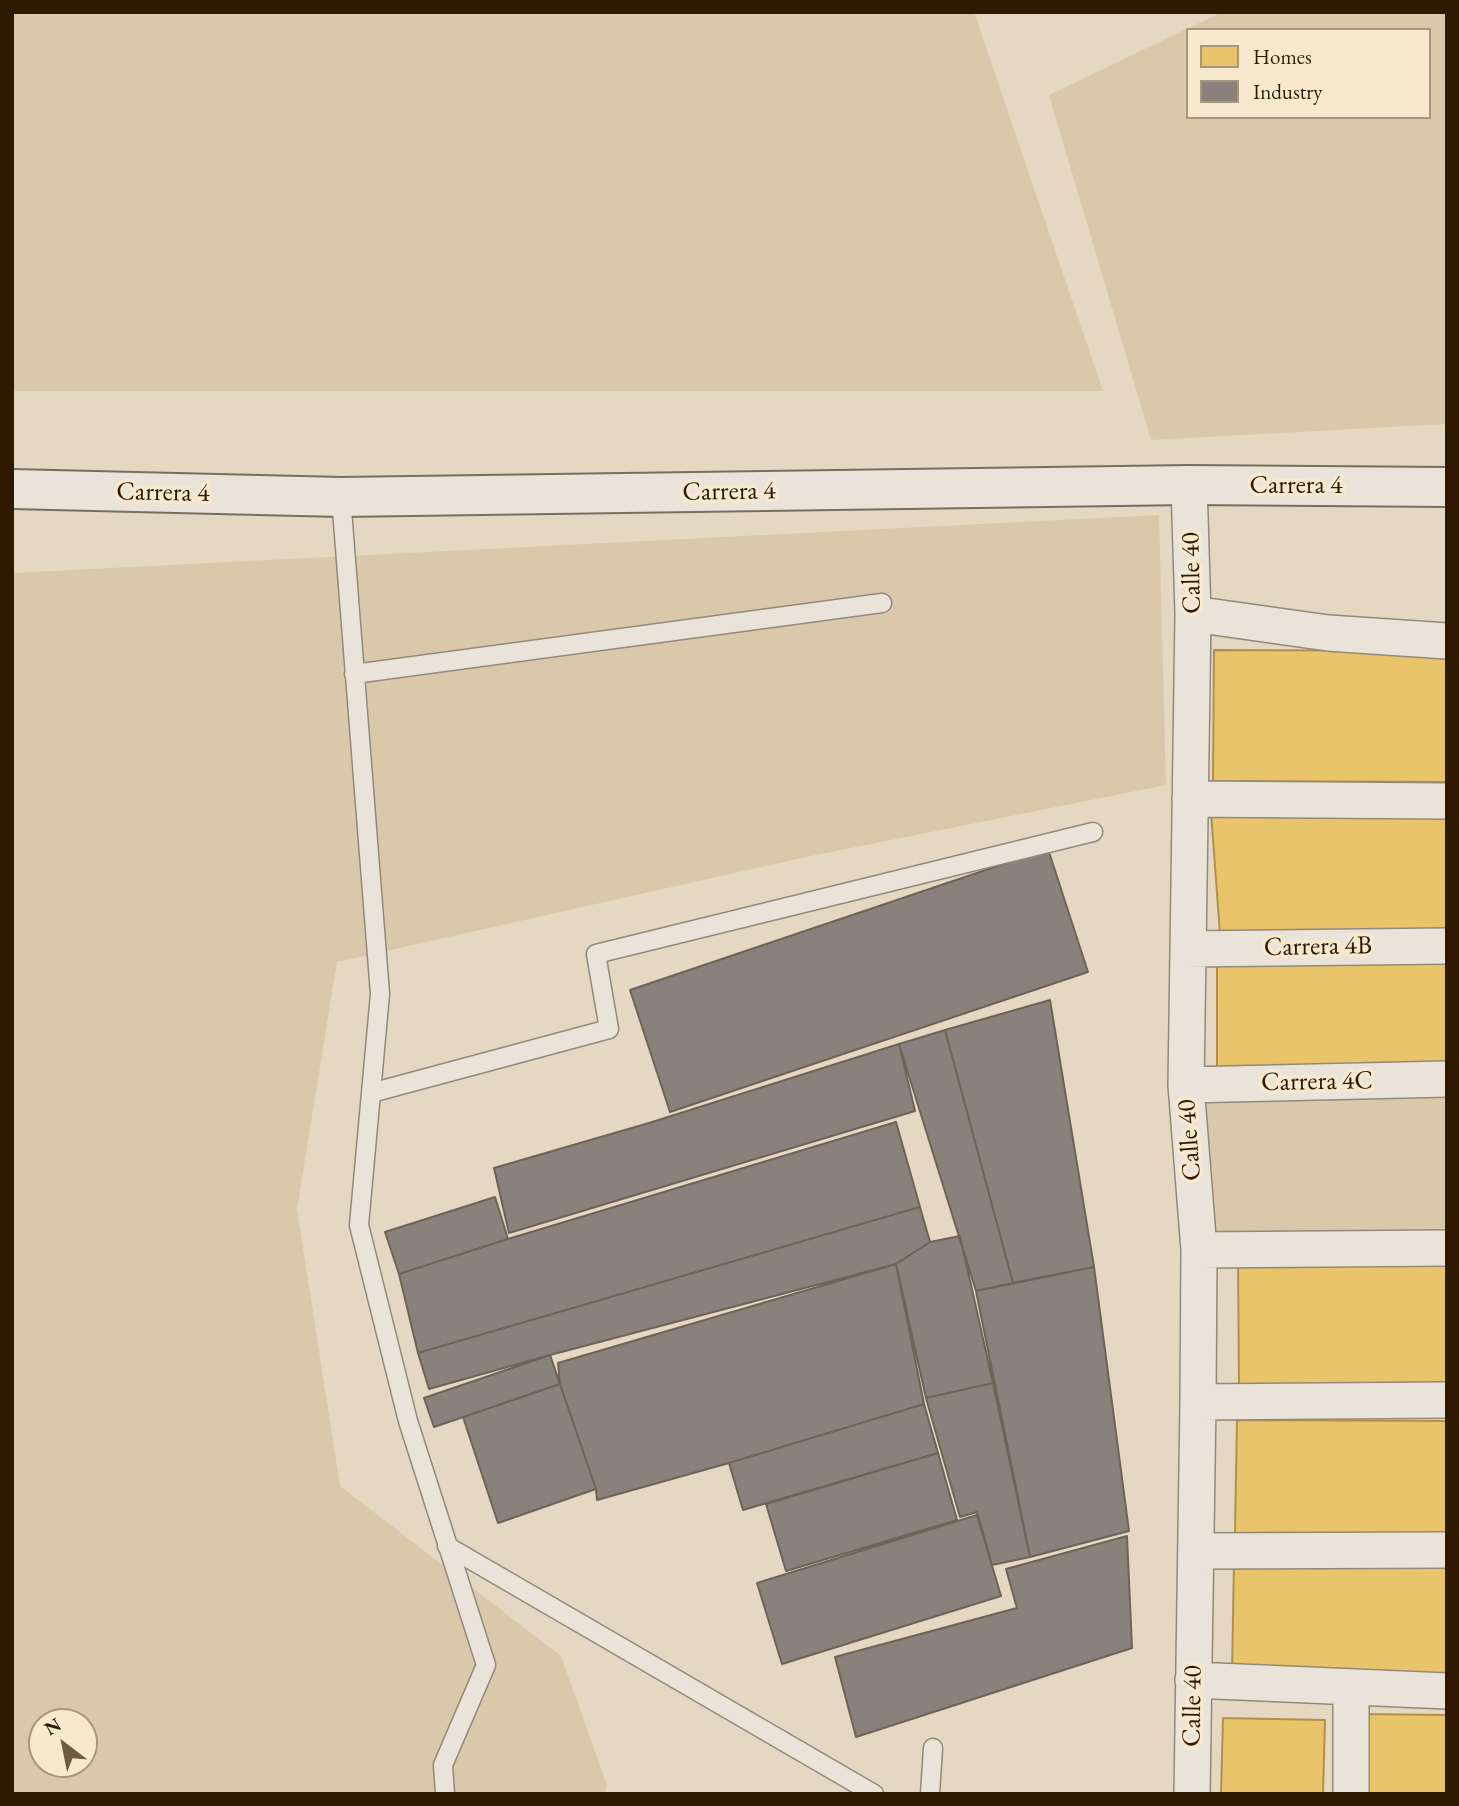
<!DOCTYPE html>
<html>
<head>
<meta charset="utf-8">
<style>
  body { margin:0 }
  #map { position:relative; width:1459px; height:1806px; overflow:hidden; background:#e4d8c3; font-family:"EB Garamond",serif }
  canvas { display:block }
  .frame { position:absolute; inset:0; border:14px solid #2f1900; pointer-events:none }
  .legend { position:absolute; left:1186px; top:28px; width:245px; height:91px; box-sizing:border-box; background:#f7e8d0; border:2px solid #a7957d; margin:0; padding:9px 12px; list-style:none; font-size:21px; color:#2f1900 }
  .legend li { display:flex; align-items:center; gap:14px; height:35px }
  .legend b { width:35px; border:2px solid #a7957d }
  .north { position:absolute; left:28px; top:1708px; width:70px; height:70px; box-sizing:border-box; background:#f7e8d0; border:2px solid #a7957d; border-radius:50%; rotate:328deg; font-size:19px; font-weight:700; line-height:28px; text-align:center; color:#2f1900 }
  .north::after { content:''; display:block; margin:auto; width:24px; height:32px; background:#6e5c44; clip-path:polygon(50% 0,100% 100%,50% 72%,0 100%) }
</style>
</head>
<body>
<div id="map">
<canvas width="1459" height="1806"></canvas>
<div class="frame"></div>
<ul class="legend">
<li><b style="height:19px;background:#e9c46a"></b>Homes</li>
<li><b style="height:19px;background:#8a817c"></b>Industry</li>
</ul>
<div class="north">N</div>
</div>
<script>
const c = document.querySelector('canvas').getContext('2d');
c.lineJoin = 'round';
function fillPath(path, color) { c.fillStyle = color; c.fill(path, 'evenodd'); }
const shape = rows => new Path2D(rows.map(r => 'M' + r).join(''));
function trace(path, color, width, dash) { c.strokeStyle = color; c.lineWidth = width; c.lineCap = dash ? 'butt' : 'round'; c.setLineDash(dash || []); c.stroke(path); }
function label(font, color, halo, rows, align = 'center') {
  c.font = font + ' "EB Garamond",serif'; c.lineWidth = 7; c.setLineDash([]); c.textBaseline = 'middle'; c.strokeStyle = halo; c.fillStyle = color; for (const [text, x, y, turn = 0] of rows) {
    c.save(); c.translate(x, y); c.rotate((+turn || 0) * Math.PI / 180); c.textAlign = isNaN(turn) ? turn : align; if (halo) c.strokeText(text, 0, 0); c.fillText(text, 0, 0); c.restore();
  }
}
fillPath(shape([
  [12,12,974,12,1103,391,12,391],
  [1222,12,1447,12,1447,424,1151,440,1049,95],
  [1188,30,1429,30,1429,117,1188,117],
  [1159,515,1166,785,806,857,337,962,297,1209,340,1486,561,1656,607,1785,605,1794,12,1794,12,573],
  [42,1722,84,1722,84,1764,42,1764],
  [1447,1087,1447,1248,1212,1243,1206,1098]
]), '#dac8ab');
const homes = shape([
  [1214,650,1447,651,1447,782,1213,781,1214,650],
  [1211,812,1447,815,1447,931,1220,934,1211,812],
  [1447,956,1447,1065,1217,1068,1217,958,1447,956],
  [1447,1259,1447,1383,1239,1386,1238,1262,1447,1259],
  [1237,1420,1447,1421,1447,1534,1235,1533,1237,1420],
  [1234,1562,1447,1566,1447,1676,1232,1673,1234,1562],
  [1361,1714,1447,1715,1447,1794,1360,1794,1361,1714],
  [1223,1718,1325,1720,1323,1794,1221,1794,1223,1718]
]);
fillPath(homes, '#e9c46a');
trace(homes, '#b1914a', 2);
const industry = shape([
  [1048,849,1088,972,670,1112,630,990,1048,849],
  [1050,1000,1094,1267,1013,1283,945,1030,1050,1000],
  [945,1030,1013,1283,976,1291,899,1044,945,1030],
  [899,1044,915,1111,509,1233,494,1168,649,1123,899,1044],
  [896,1122,920,1207,418,1353,399,1274,508,1239,896,1122],
  [495,1197,508,1239,399,1274,385,1232,495,1197],
  [920,1207,930,1242,896,1264,550,1355,429,1389,418,1353,920,1207],
  [960,1236,993,1383,926,1398,896,1264,930,1242,960,1236],
  [896,1264,924,1404,729,1463,597,1500,596,1489,560,1384,558,1363,896,1264],
  [1094,1267,1129,1531,1030,1557,976,1291,1094,1267],
  [550,1355,560,1384,434,1427,424,1398,550,1355],
  [993,1383,1030,1557,992,1565,977,1512,960,1517,926,1398,993,1383],
  [560,1384,596,1489,498,1523,463,1417,560,1384],
  [924,1404,938,1453,743,1510,729,1463,924,1404],
  [938,1453,957,1520,786,1571,766,1504,938,1453],
  [977,1515,1001,1596,782,1664,757,1583,977,1515],
  [1127,1536,1132,1648,856,1737,835,1657,1017,1608,1006,1569,1127,1536]
]);
fillPath(industry, '#8a817c');
trace(industry, '#6f6257', 2);
const lane = shape([
  [341,497,380,994,359,1225,408,1421,486,1665,443,1765,445,1794],
  [354,674,882,603],
  [371,1093,609,1029,596,954,1093,832],
  [447,1546,874,1794],
  [930,1794,933,1748]
]);
const street = shape([
  [1189,485,1193,614,1186,1085,1199,1250,1198,1402,1192,1794],
  [1193,614,1328,633,1447,641],
  [1190,799,1447,801],
  [1188,949,1447,946],
  [1186,1085,1447,1079],
  [1199,1250,1447,1248],
  [1198,1402,1447,1400],
  [1196,1551,1447,1550],
  [1193,1680,1447,1691],
  [1351,1794,1351,1687]
]);
const secondary = shape([
  [12,489,341,497,1189,485,1447,487]
]);
trace(lane, '#93897a', 21);
trace(street, '#93897a', 38);
trace(secondary, '#786e60', 42);
trace(lane, '#e9e3d9', 18);
trace(street, '#e9e3d9', 35);
trace(secondary, '#e9e3d9', 38);
label('26px', '#2f1900', '#f7e8d0', [
  ["Carrera 4",1296,486],
  ["Carrera 4",729,492,-1],
  ["Carrera 4",163,493,1],
  ["Calle 40",1192,573,-91],
  ["Carrera 4B",1318,947,-1],
  ["Carrera 4C",1317,1082,-1],
  ["Calle 40",1190,1140,-94],
  ["Calle 40",1193,1706,-89]
]);
</script>
</body>
</html>
